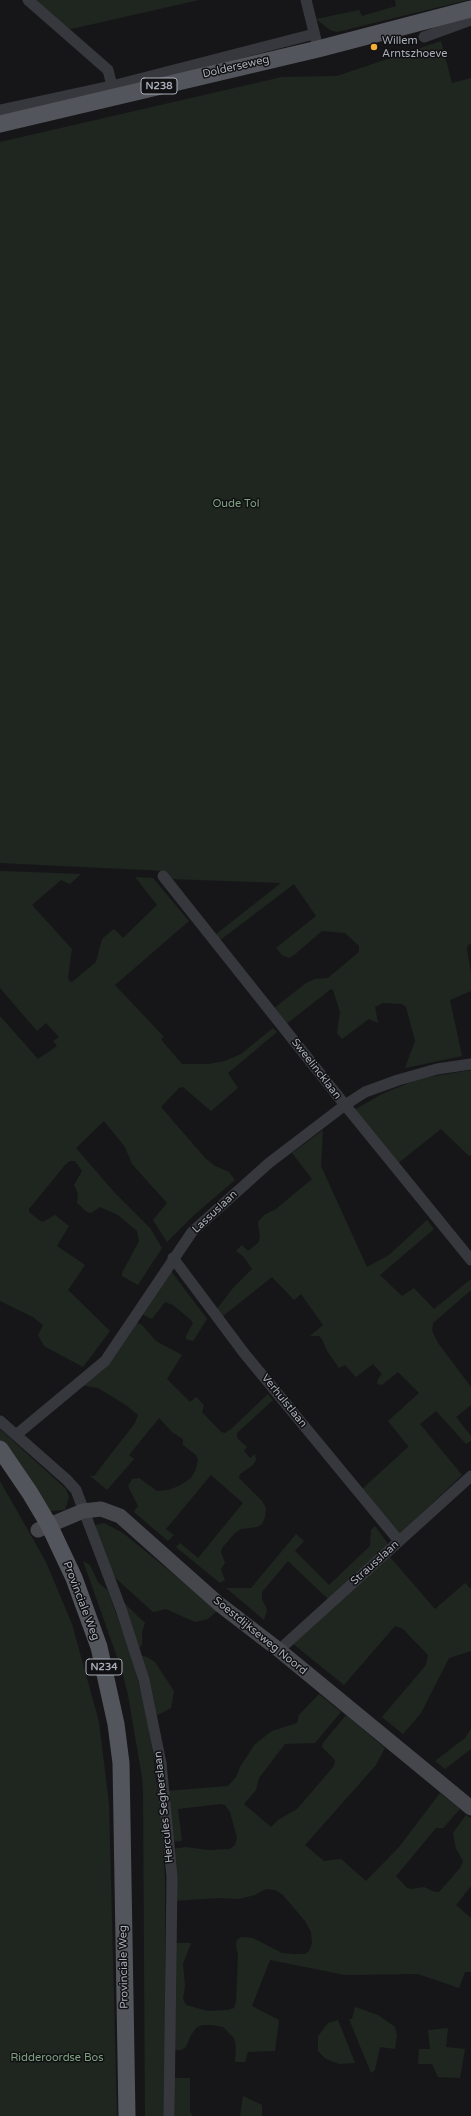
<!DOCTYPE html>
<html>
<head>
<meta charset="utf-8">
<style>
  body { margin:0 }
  canvas { display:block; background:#161618 }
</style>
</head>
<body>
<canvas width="471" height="2116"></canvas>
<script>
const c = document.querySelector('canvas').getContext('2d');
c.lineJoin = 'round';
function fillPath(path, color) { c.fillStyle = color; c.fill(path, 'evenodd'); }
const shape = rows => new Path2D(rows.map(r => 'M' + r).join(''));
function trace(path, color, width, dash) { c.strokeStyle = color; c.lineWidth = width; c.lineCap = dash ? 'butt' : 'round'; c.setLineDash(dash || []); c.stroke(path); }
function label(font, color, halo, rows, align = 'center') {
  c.font = font + ' "Varela Round",sans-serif'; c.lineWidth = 3; c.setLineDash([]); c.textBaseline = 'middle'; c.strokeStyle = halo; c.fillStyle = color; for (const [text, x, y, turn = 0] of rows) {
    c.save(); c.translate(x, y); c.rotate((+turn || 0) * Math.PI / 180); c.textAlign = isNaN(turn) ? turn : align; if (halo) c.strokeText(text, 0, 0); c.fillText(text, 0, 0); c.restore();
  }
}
fillPath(shape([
  [36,0,199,0,67,30],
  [395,0,468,0,337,32,330,30,316,19,359,10,362,16,396,6],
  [441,41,452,83,471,78,471,944,468,945,467,949,471,973,471,991,450,1000,462,1056,405,1068,415,1041,406,1007,402,1004,383,1003,375,1007,378,1023,369,1019,342,1039,337,1033,340,1012,333,990,331,989,285,1025,273,1009,306,983,315,979,328,978,359,952,359,946,345,933,322,931,294,955,289,958,282,955,276,948,316,916,294,884,219,941,215,935,281,883,171,879,165,871,0,863,0,142,282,77,337,76],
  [0,871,81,874,70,884,61,880,32,905,72,949,68,977,69,981,72,982,96,962,102,939,114,929,123,938,157,905,135,877,153,878,189,921,115,985,164,1037,161,1039,163,1042,182,1064,208,1064,225,1061,241,1054,273,1028,277,1032,228,1073,238,1088,211,1111,183,1087,179,1088,161,1107,206,1159,215,1166,229,1172,235,1180,194,1215,167,1242,153,1220,167,1203,132,1164,125,1147,104,1121,76,1148,114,1192,150,1228,162,1248,138,1285,122,1276,122,1273,139,1241,137,1231,118,1215,100,1207,91,1213,87,1212,77,1203,78,1194,74,1185,82,1171,75,1161,70,1161,65,1165,29,1209,29,1212,39,1220,43,1222,55,1215,69,1226,57,1246,85,1265,68,1290,110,1331,83,1367,44,1346,38,1335,43,1325,33,1317,0,1301,0,1016,38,1059,57,1046,53,1041,59,1037,46,1023,37,1031,0,988],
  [471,1070,471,1155,469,1156,441,1129,397,1164,355,1112,356,1109,382,1094,418,1079],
  [323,1130,321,1166,367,1267,389,1255,427,1220,434,1229,380,1275,402,1296,414,1288,434,1309,471,1279,471,1290,433,1323,432,1331,438,1343,471,1387,471,1405,456,1417,471,1436,471,1441,466,1444,436,1411,420,1424,462,1475,401,1533,398,1534,362,1489,407,1448,408,1446,388,1421,419,1393,398,1372,382,1385,377,1384,378,1379,382,1374,373,1364,356,1377,345,1365,339,1368,327,1351,322,1339,319,1336,310,1336,323,1325,301,1294,294,1300,272,1277,223,1316,217,1309,233,1288,252,1269,243,1256,236,1251,242,1245,248,1251,258,1243,260,1238,258,1222,264,1215,276,1209,312,1179,292,1153],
  [171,1271,207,1319,193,1341,186,1339,186,1336,193,1323,191,1320,173,1305,165,1302,152,1319,137,1312],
  [132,1320,142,1325,156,1341,182,1355,167,1379,190,1402,196,1397,204,1405,202,1412,221,1432,225,1433,231,1429,268,1394,273,1400,237,1433,237,1438,247,1447,244,1451,250,1458,255,1454,256,1460,253,1465,240,1474,239,1478,262,1501,266,1508,265,1517,262,1524,257,1527,241,1529,235,1533,222,1548,221,1552,225,1563,221,1569,225,1580,220,1583,176,1547,180,1543,198,1558,243,1503,211,1475,166,1529,174,1535,168,1541,134,1512,138,1506,128,1486,132,1479,139,1478,157,1491,168,1490,179,1486,191,1478,196,1469,198,1460,196,1455,183,1445,183,1439,172,1432,159,1418,129,1455,134,1459,107,1490,90,1476,94,1476,135,1423,138,1415,126,1405,98,1388,80,1385],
  [0,1429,66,1489,69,1497,65,1510,50,1511,0,1449],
  [0,1481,46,1562,72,1624,99,1722,109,1804,117,2116,0,2116],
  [104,1523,123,1533,218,1610,208,1619,195,1622,166,1609,153,1612,110,1573,94,1530,96,1525],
  [375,1526,388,1544,328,1599,288,1561,262,1592,262,1599,267,1610,264,1620,226,1588,251,1588,296,1534,304,1541,295,1551,329,1585,370,1546,371,1530],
  [390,1557,435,1609,465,1583,471,1589,471,1651,449,1658,421,1713,403,1734,382,1717,426,1665,428,1655,403,1629,395,1626,344,1685,292,1643],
  [83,1561,90,1565,98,1582,108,1591,131,1655,145,1706,153,1755,162,1825,165,1882,165,2116,145,2116,143,1791,142,1777,128,1695,122,1671],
  [120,1599,145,1623,142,1632,142,1645,137,1650],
  [139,1655,147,1657,155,1662,174,1691,171,1708,154,1717],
  [319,1694,341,1712,315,1743,285,1744,259,1778,256,1790,244,1804,271,1827,278,1820,297,1809,334,1766,335,1760,322,1747,323,1743,346,1715,385,1748,376,1765,305,1845,324,1861,341,1859,366,1881,399,1847,440,1793,460,1809,443,1828,436,1828,396,1876,407,1888,412,1889,424,1887,435,1892,439,1892,460,1868,463,1861,456,1849,453,1833,466,1815,471,1818,471,1886,456,1905,471,1918,471,1972,465,1972,459,1988,418,1974,345,1975,270,1960,252,2006,279,2020,275,2051,248,2052,245,2062,235,2062,236,2047,234,2038,223,2027,212,2025,202,2025,196,2028,191,2035,186,2047,181,2050,174,2050,174,1943,191,1943,183,1964,185,1986,183,1998,186,2005,208,2011,228,2010,234,2008,236,2002,238,1956,236,1945,237,1940,241,1937,253,1938,282,1953,294,1954,305,1954,309,1951,312,1943,311,1932,305,1921,283,1895,275,1890,266,1889,255,1895,239,1899,219,1898,173,1901,172,1849,186,1847,208,1850,230,1849,235,1845,237,1838,230,1812,225,1805,220,1804,178,1809,182,1841,171,1842,165,1791,228,1786,236,1777,240,1767,255,1744,272,1731,297,1723,299,1715],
  [471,1729,471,1749,445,1769,435,1761,465,1738],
  [355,2007,378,2015,395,2027,397,2035,395,2049,380,2047,375,2070,371,2073,349,2019,352,2019],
  [338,2020,355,2063,339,2064,326,2059,318,2051,318,2036,328,2023],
  [448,2028,446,2047,465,2049,460,2078,438,2077,432,2064,418,2064,419,2049,430,2049,428,2030],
  [174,2078,190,2078,190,2112,193,2116,175,2116],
  [243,2096,262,2105,262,2116,240,2116]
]), '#1e261f');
trace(shape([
  [28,0,108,70,112,86],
  [306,0,316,40],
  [424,37,471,20],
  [0,110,112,86,314,34],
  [163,876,345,1105,471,1260],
  [173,1258,244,1353,399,1541],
  [0,1421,67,1480,76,1490,121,1609,144,1680,161,1763,172,1877,169,2116],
  [16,1435,105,1361,192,1232,269,1163,345,1105,365,1092,398,1080,437,1069,471,1064],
  [279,1650,471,1476]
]), '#37383d', 11);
trace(shape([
  [38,1530,83,1511,101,1509,120,1516,219,1604,279,1650,471,1808]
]), '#45474d', 15);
trace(shape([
  [0,124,318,49,471,9],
  [0,1449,30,1493,49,1525,74,1578,99,1647,116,1724,121,1763,127,2116]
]), '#53555c', 17);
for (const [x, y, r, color] of [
  [374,47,4,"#f2b134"]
]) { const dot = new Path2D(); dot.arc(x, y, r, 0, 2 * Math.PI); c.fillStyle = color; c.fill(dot); trace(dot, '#111113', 1.5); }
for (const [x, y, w] of [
  [159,86,36],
  [104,1667,36]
]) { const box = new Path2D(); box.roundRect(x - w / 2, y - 8, w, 16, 3); c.fillStyle = '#111113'; c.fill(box); trace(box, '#a8adb8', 1); }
label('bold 10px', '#a8adb8', null, [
  ["N238",159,86],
  ["N234",104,1667]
]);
label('11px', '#a8adb8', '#111113', [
  ["Willem",382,41],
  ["Arntszhoeve",382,54]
], 'left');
label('11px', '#a8adb8', '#111113', [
  ["Dolderseweg",236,67,-13],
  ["Sweelincklaan",316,1069,52],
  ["Lassuslaan",215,1212,-43],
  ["Verhulstlaan",284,1401,51],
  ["Strausslaan",375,1563,-42],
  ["Provinciale Weg",81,1601,69],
  ["Soestdijkseweg Noord",260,1636,39],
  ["Hercules Segherslaan",164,1807,-96],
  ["Provinciale Weg",124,1967,-91]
]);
label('11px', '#7fa381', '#111113', [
  ["Oude Tol",236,504],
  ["Ridderoordse Bos",57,2058]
]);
</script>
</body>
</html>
